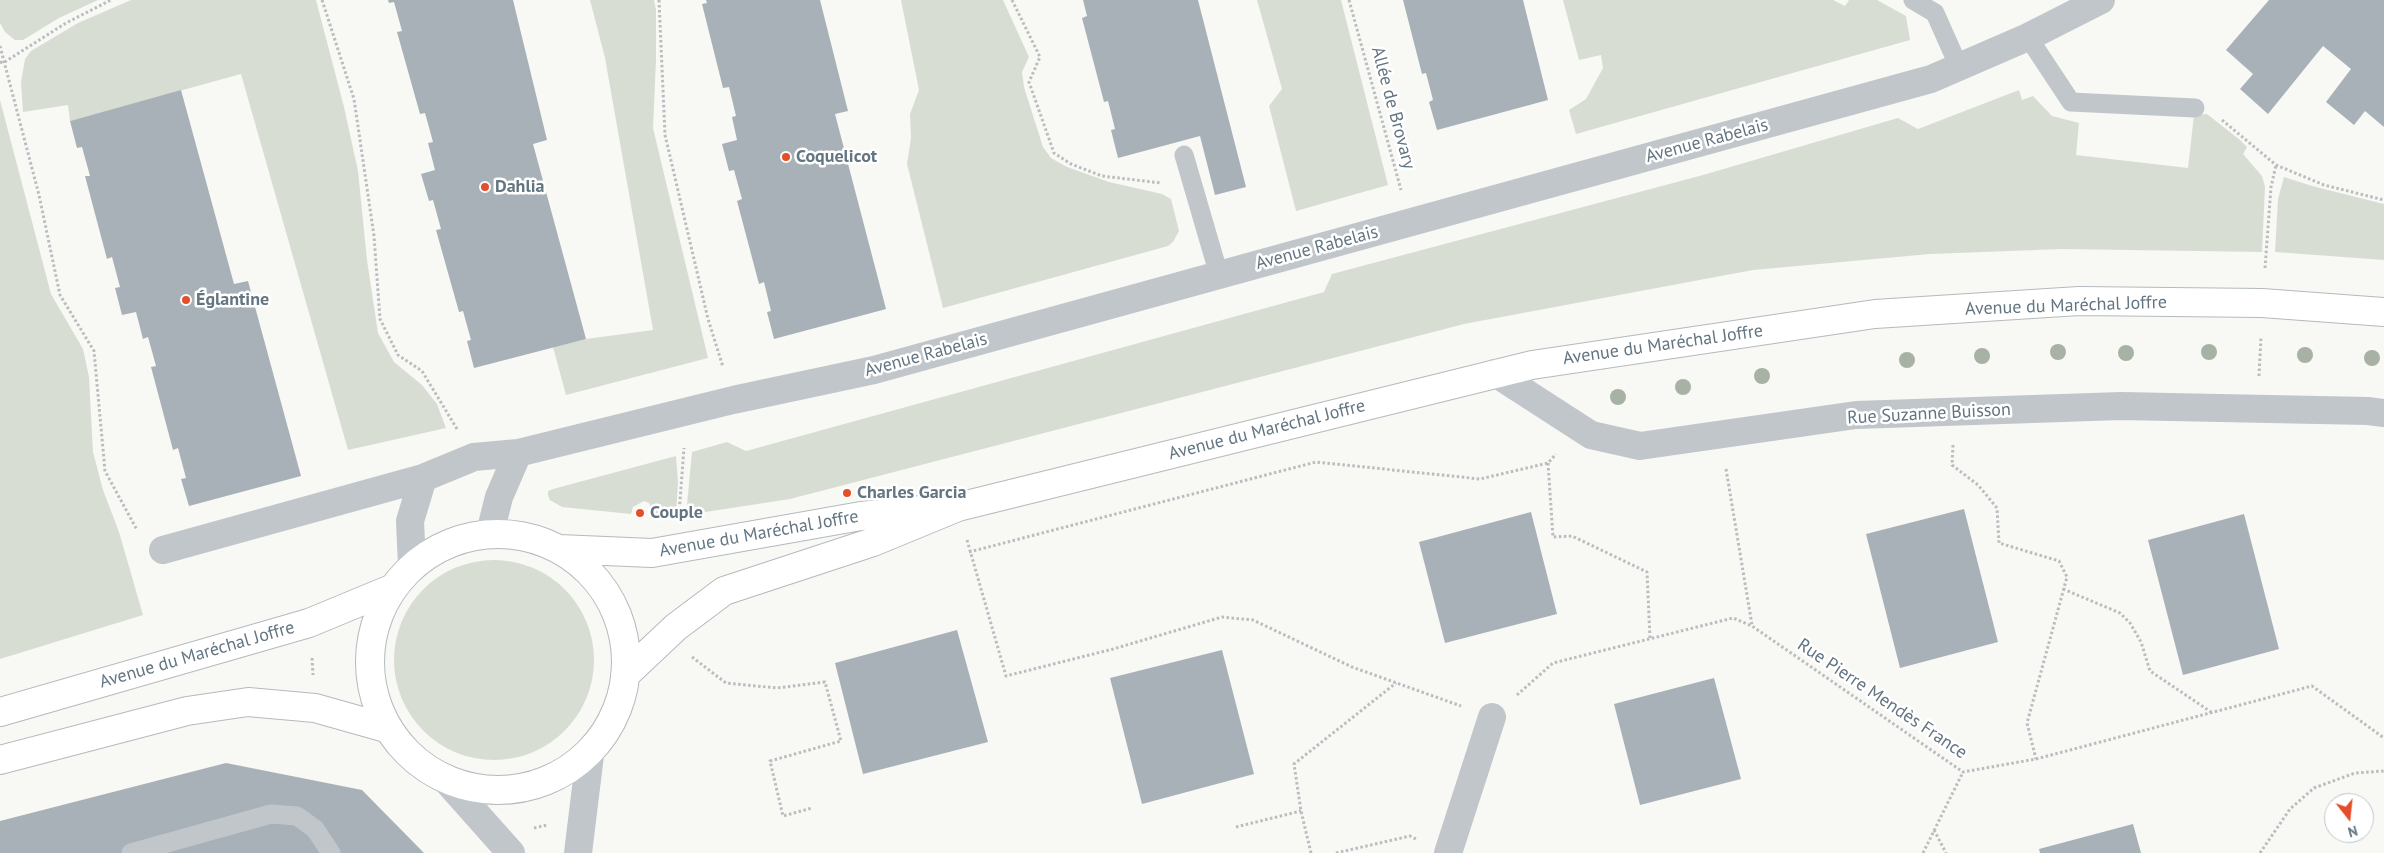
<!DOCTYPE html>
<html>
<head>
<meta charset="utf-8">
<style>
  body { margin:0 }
  #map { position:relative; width:2384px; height:853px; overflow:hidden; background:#f8f8f5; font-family:"PT Sans",sans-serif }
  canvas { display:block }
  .north { position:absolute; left:2324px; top:793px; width:50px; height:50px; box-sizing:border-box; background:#fff; border:1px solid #c1c8cd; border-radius:50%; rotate:164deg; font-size:14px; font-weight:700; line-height:20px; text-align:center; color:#637581 }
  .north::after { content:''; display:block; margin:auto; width:18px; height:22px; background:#e44e29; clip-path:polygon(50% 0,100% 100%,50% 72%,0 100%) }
</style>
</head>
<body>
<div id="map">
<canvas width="2384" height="853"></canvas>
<div class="north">N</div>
</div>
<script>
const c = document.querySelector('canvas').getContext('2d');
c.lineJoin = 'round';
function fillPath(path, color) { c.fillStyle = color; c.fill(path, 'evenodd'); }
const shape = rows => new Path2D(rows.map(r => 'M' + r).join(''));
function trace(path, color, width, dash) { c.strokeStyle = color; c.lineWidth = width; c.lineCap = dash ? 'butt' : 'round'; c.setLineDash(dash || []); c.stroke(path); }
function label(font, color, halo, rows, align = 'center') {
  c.font = font + ' "PT Sans",sans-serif'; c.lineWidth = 5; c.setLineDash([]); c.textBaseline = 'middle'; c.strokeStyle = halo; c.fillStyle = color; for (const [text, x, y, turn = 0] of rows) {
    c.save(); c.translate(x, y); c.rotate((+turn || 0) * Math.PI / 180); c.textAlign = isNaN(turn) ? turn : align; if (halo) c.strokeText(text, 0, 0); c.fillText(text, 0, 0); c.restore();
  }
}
fillPath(shape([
  [0,0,98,0,59,18,23,40,15,40,5,32,0,23],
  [131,0,316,0,344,107,358,171,367,260,378,333,394,362,422,385,437,404,446,428,348,450,241,74,70,121,68,105,23,112,21,82,25,59,31,51,78,23],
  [590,0,654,0,656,10,656,60,653,128,708,358,566,395,553,347,586,339,653,330,605,58],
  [901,0,1003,0,1029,57,1022,72,1024,87,1043,147,1051,158,1067,167,1109,182,1162,194,1171,199,1179,231,1173,242,1168,246,943,308,907,164,911,138,910,114,919,90],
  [1257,0,1341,0,1388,185,1296,211,1269,106,1282,89],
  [1563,0,1833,0,1845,6,1849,0,1877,0,1906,16,1910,40,1576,134,1569,110,1586,99,1603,68,1601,55,1579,60],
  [2019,90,2022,100,2033,96,2052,116,2079,123,2076,155,2188,168,2194,115,2207,114,2240,140,2247,147,2243,154,2262,176,2265,187,2262,252,2062,249,1930,254,1753,270,1464,324,790,499,686,515,692,452,727,442,746,451,1324,292,1332,274,1703,175,1898,118,1918,129],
  [0,100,51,294,83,349,89,377,93,452,103,490,119,532,143,615,0,659],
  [2284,177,2312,186,2384,204,2384,260,2275,252,2278,199],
  [676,456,678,482,676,514,664,517,654,515,649,503,644,501,633,507,631,514,562,507,550,500,548,495,548,491,553,489],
  '394 660a100 100 0 1 1 200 0a100 100 0 1 1-200 0Z'
]), '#d8ddd4');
fillPath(shape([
  [388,0,513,0,547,140,533,144,586,339,474,368,467,341,471,340,463,311,459,312,436,230,441,229,433,200,429,201,421,174,435,170,428,143,433,142,425,113,420,114,397,32,402,31,394,2,389,3],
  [706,0,820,0,848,111,835,114,886,309,774,339,767,312,771,311,764,282,759,284,737,201,742,199,734,170,729,171,722,144,737,140,732,117,736,116,729,87,723,88,702,4,707,3],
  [1083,0,1198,0,1246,187,1215,195,1200,136,1118,158,1111,130,1115,129,1108,101,1104,102,1082,18,1087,16],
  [1403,0,1523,0,1548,100,1437,130,1429,102,1433,100,1426,73,1422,74],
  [2269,0,2384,0,2384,127,2365,111,2354,125,2326,102,2351,69,2323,46,2268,114,2240,89,2253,74,2226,50],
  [181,90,234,284,248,281,301,476,189,506,181,479,186,478,178,448,173,450,151,367,156,366,148,337,143,339,136,312,122,315,115,288,120,287,112,257,107,259,85,176,90,176,82,147,77,148,70,121],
  [1964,509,1998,642,1900,668,1866,534],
  [1531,512,1557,614,1445,643,1419,542],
  [2244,514,2279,649,2183,675,2148,540],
  [957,630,988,742,863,774,835,663],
  [1222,650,1254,774,1142,804,1110,678],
  [1714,678,1741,779,1640,805,1614,704],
  [226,763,362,790,424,853,0,853,0,821],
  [2133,824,2141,853,2040,853,2039,849]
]), '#a8b1b7');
const secondary = shape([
  '370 662a128 128 0 1 1 256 0a128 128 0 1 1-256 0Z',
  [559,549,652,553,861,516,931,509],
  [625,675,676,627,724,591,873,542,958,507,1532,365,1875,314,2079,301,2262,303,2384,312],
  [0,712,309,623,391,589],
  [0,760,187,711,248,702,315,708,386,728]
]);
trace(secondary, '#b4babe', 30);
trace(shape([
  [322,0,354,99,374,236,380,319,398,355,422,371,457,429],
  [659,0,665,135,708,319,723,367],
  [1012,0,1040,57,1029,82,1054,153,1071,164,1102,176,1161,183],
  [1349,0,1401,190],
  [0,46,39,195,60,295,94,351,105,471,137,530],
  [0,62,3,63,66,23,111,0],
  [2222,120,2276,165,2324,185,2384,200],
  [2265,268,2271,187,2276,165],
  [2259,376,2261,337],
  [1953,445,1952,465,1978,485,1997,508,1999,543,2059,561,2067,577,2027,723,2036,759],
  [1548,463,1553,537,1572,536,1647,572,1650,639],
  [1726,469,1752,625],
  [679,514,684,448],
  [967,540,1006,676,1113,649,1222,617,1253,620,1352,667,1461,706],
  [969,552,1316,462,1480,479,1548,463,1556,454],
  [2063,589,2120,613,2130,623,2141,642,2150,671,2211,712],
  [692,657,726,683,777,688,825,682,841,741,770,761,783,816,812,808],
  [312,658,313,675],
  [1517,695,1553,663,1733,618,1752,626,1963,772,2036,759,2312,686,2384,738],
  [1236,827,1301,811],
  [534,828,547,825],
  [1934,830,1946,853],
  [1311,853,1301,811,1294,764,1396,683],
  [1336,853,1410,836,1418,840],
  [1923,853,1963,772],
  [2260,853,2290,809,2314,788,2355,773,2384,771]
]), '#b9bdc0', 3, [2.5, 2.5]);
trace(shape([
  [1913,0,1935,13,1959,67],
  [2028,37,2071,102,2195,108],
  [1184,155,1219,275],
  [131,853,271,814,297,816,315,829,331,853]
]), '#c1c6ca', 19);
trace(shape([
  [1495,373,1591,435,1640,446,1856,415,2121,406,2368,411,2384,413],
  [490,533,499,497,518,453],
  [163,550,423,478],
  [412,565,410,521,423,478,474,457,518,453,733,400,874,370,1931,79,2028,37,2101,0],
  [446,780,511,853],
  [578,853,590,755],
  [1448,853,1492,717]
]), '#c1c6ca', 28);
trace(secondary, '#fff', 28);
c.fillStyle = '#a8b2a4';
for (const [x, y] of [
  [2058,352],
  [2209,352],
  [2126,353],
  [2305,355],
  [1982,356],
  [2372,358],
  [1907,360],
  [1762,376],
  [1683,387],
  [1618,397]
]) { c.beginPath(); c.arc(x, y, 8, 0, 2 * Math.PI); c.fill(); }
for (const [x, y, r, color] of [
  [786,157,5,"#e44e29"],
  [485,187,5,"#e44e29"],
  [186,300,5,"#e44e29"],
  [847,493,5,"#e44e29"],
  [640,513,5,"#e44e29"]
]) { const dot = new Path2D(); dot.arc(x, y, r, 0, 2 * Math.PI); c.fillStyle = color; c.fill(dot); trace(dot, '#fff', 2); }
label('18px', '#637581', '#fff', [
  ["Allée de Brovary",1393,108,75],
  ["Avenue Rabelais",1707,141,-15],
  ["Avenue Rabelais",1317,248,-15],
  ["Avenue du Maréchal Joffre",2066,306,-2],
  ["Avenue du Maréchal Joffre",1663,345,-8],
  ["Avenue Rabelais",926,355,-15],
  ["Rue Suzanne Buisson",1929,414,-3],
  ["Avenue du Maréchal Joffre",1267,430,-14],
  ["Avenue du Maréchal Joffre",759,534,-10],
  ["Avenue du Maréchal Joffre",197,655,-16],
  ["Rue Pierre Mendès France",1882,699,34]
]);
label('bold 18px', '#637581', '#fff', [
  ["Coquelicot",796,157],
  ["Dahlia",495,187],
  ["Églantine",196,300],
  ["Charles Garcia",857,493],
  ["Couple",650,513]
], 'left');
</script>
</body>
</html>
